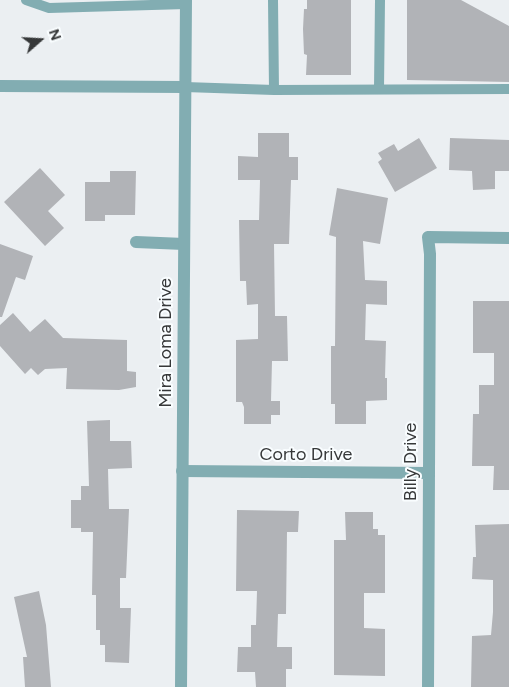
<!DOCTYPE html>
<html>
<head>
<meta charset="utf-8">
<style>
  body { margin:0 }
  #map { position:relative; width:509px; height:687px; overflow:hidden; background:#ebeff2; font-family:Figtree,sans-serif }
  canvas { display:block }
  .north { position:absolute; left:15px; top:15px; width:50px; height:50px; -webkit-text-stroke:4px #f9fdff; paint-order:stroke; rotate:71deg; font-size:14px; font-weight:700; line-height:20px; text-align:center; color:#363839 }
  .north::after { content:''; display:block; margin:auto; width:18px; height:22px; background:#363839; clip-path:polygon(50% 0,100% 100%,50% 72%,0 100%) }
</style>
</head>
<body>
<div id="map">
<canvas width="509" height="687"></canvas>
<div class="north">N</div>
</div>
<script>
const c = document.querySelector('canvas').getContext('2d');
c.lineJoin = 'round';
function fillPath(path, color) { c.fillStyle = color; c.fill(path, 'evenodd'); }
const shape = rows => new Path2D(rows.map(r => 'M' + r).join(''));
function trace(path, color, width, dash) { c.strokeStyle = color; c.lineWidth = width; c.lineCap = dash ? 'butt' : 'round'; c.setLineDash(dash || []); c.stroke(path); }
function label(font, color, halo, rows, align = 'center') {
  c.font = font + ' Figtree,sans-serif'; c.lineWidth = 4; c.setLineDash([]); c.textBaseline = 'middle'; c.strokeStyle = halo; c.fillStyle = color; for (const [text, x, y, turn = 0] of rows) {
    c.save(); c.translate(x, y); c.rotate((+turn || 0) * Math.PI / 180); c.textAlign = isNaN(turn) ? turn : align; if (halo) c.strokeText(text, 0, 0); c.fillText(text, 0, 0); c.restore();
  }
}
fillPath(shape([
  [307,0,351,0,351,75,306,75,307,55,304,54,303,29,304,9,307,9],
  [407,0,461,0,509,26,509,82,407,80],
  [258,133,289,133,289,157,298,157,298,180,291,180,289,244,274,244,275,316,287,316,288,361,272,361,271,401,280,401,280,415,271,415,271,424,244,424,244,407,242,402,236,402,236,340,258,339,258,304,247,305,246,281,240,281,239,220,259,220,260,180,238,180,238,156,258,157],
  [419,138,437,168,395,192,378,162,382,159,378,153,394,144,398,151],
  [450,138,509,140,509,171,495,171,495,189,473,190,472,171,449,170],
  [40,168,65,195,48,211,64,228,45,246,4,202],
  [110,171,136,171,135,215,105,215,105,221,85,221,85,182,110,182],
  [337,188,388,198,380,244,363,241,365,280,387,281,387,305,366,304,365,340,386,341,385,378,387,378,387,400,366,401,366,424,335,424,335,404,331,404,331,346,335,346,336,237,329,235],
  [0,244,33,256,25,280,16,277,2,317,0,317],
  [473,301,509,301,509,490,493,490,494,466,472,466,473,414,479,414,479,385,494,385,494,353,473,353],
  [13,313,30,332,45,319,63,338,127,340,127,371,136,372,136,387,119,390,66,389,67,368,45,369,38,375,31,368,25,374,0,346,0,325],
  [110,420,110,441,131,441,132,468,108,469,109,509,129,509,126,578,120,578,120,608,131,608,129,663,105,662,105,645,100,645,100,630,96,630,96,595,92,595,93,532,81,532,81,528,71,528,71,500,81,500,81,486,89,486,87,421],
  [237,510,299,511,298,532,287,532,286,614,278,614,277,647,292,647,292,669,286,669,286,687,256,687,255,672,237,672,238,647,251,647,251,625,256,625,257,591,236,591],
  [345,512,373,512,373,529,378,529,378,535,385,535,385,593,364,593,364,628,385,629,385,676,334,675,334,540,346,540],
  [509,524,509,687,471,687,472,636,491,635,493,612,493,580,472,579,473,557,476,557,475,525],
  [39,591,46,625,51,687,25,687,23,657,27,657,14,597]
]), '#b1b3b7');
trace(shape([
  [26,0,49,8,186,4],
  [273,0,274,90],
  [185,87,274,90,509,89],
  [379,89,380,0]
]), '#82adb2', 10);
trace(shape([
  [0,86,185,87],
  [136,242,184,244],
  [182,471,429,473],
  [428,687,430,254,428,237,509,238]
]), '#82adb2', 12);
trace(shape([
  [181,687,186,0]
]), '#82adb2', 12);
label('18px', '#363839', '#f9fdff', [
  ["Mira Loma Drive",166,343,-90],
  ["Corto Drive",306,455],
  ["Billy Drive",411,462,-90]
]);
</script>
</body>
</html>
